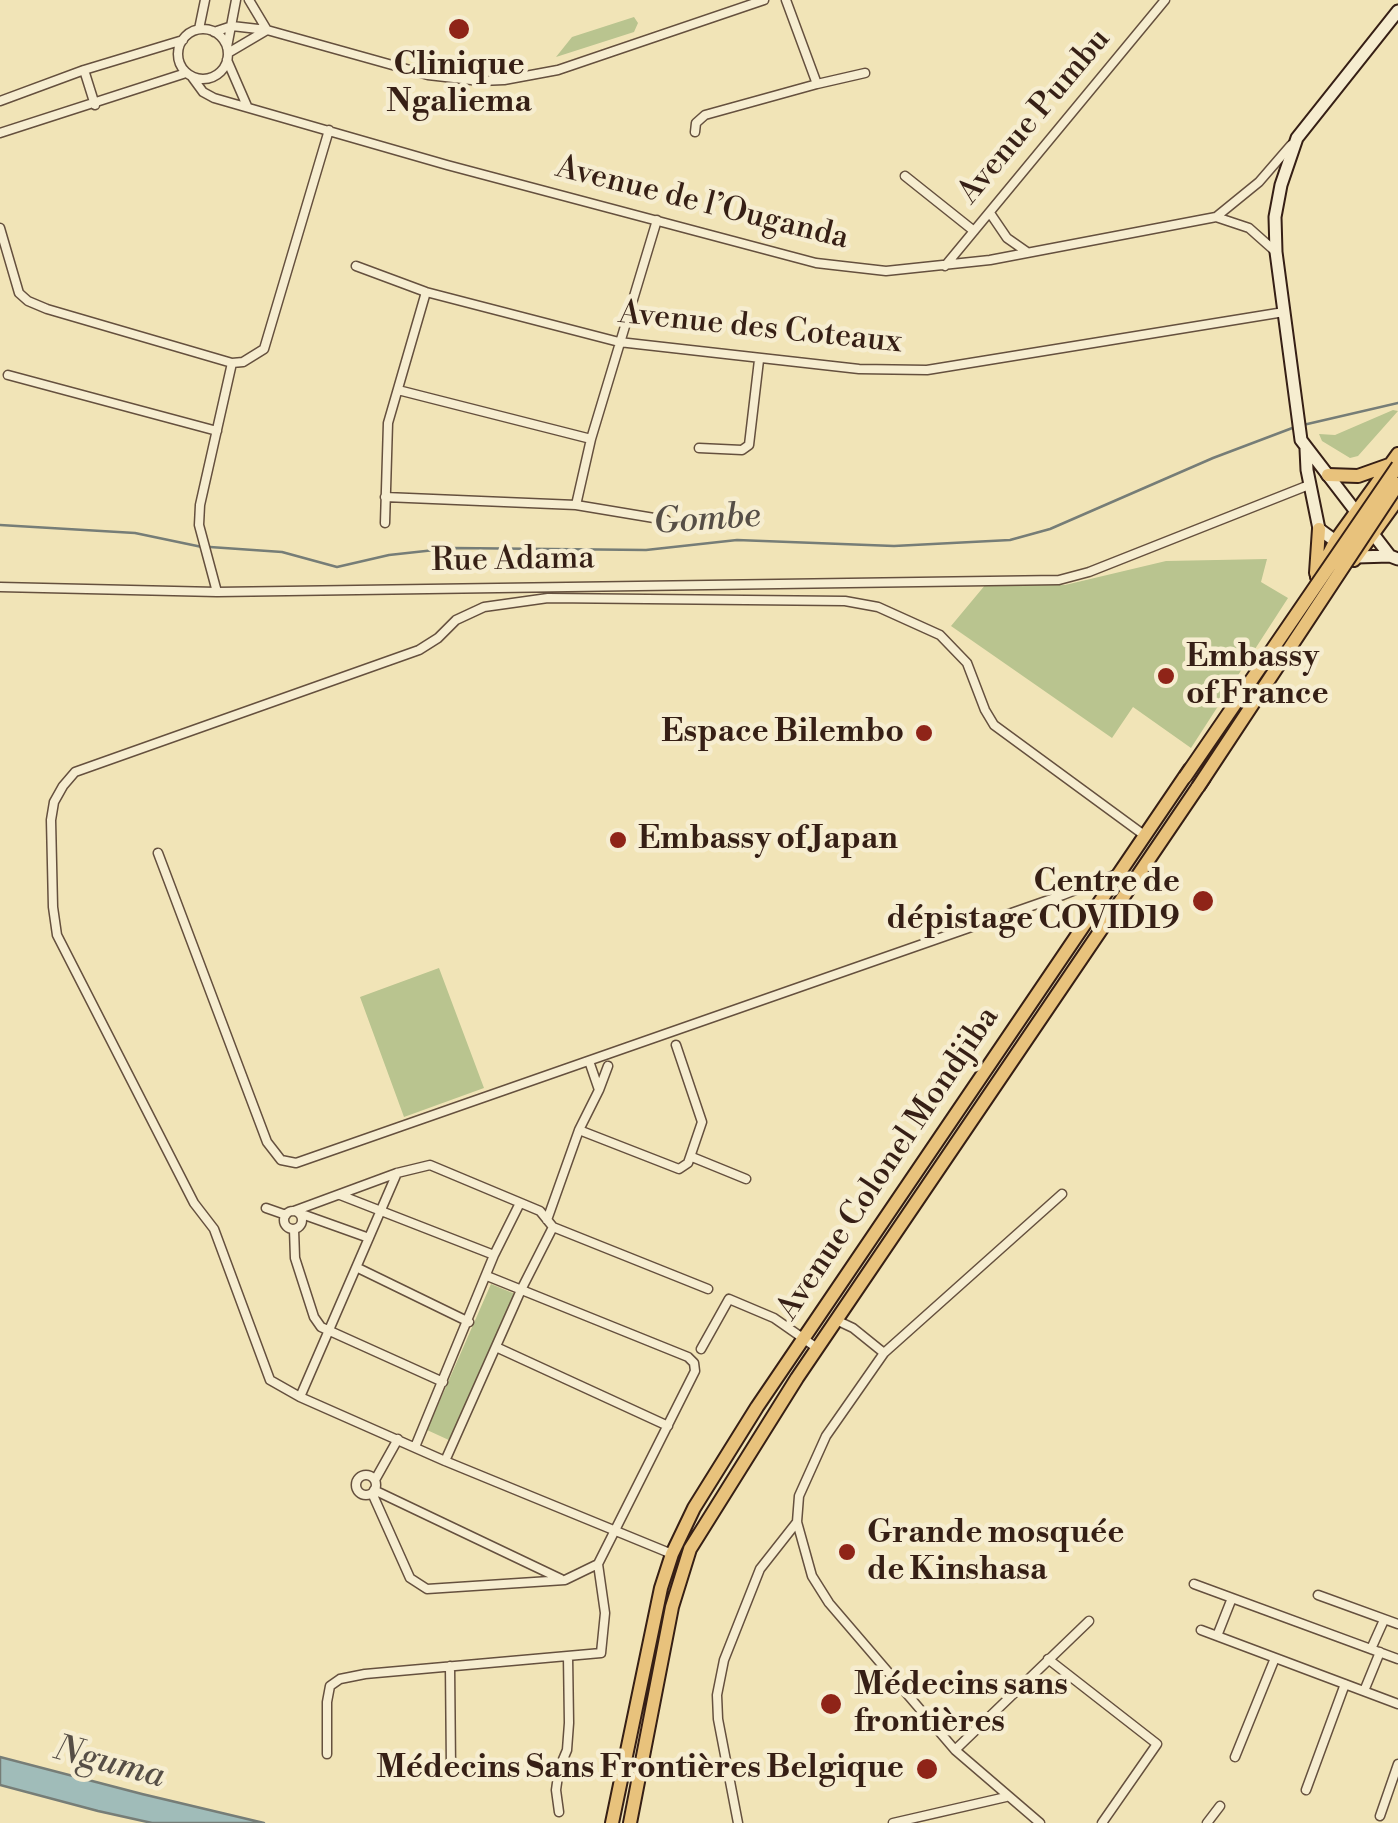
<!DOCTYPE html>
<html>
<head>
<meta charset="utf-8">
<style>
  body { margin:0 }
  canvas { display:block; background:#f1e4b7 }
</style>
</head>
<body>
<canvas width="1398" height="1823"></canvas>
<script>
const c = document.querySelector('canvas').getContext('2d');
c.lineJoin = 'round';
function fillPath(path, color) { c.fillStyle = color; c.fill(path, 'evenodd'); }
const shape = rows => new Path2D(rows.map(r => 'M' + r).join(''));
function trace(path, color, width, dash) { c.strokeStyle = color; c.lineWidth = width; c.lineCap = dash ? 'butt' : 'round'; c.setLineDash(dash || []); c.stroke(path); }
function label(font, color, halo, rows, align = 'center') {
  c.font = font + ' "Libre Bodoni",serif'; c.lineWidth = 9; c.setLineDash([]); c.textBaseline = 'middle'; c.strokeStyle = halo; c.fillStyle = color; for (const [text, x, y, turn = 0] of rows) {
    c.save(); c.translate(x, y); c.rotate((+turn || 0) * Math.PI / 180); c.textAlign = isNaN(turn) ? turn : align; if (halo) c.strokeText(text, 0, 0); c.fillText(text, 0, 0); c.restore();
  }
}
fillPath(shape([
  [634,17,638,23,634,32,556,57,572,37],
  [1393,410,1398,411,1358,456,1350,458,1322,441,1319,434,1335,435],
  [1267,559,1261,582,1288,598,1191,748,1133,707,1112,738,951,626,986,584,1065,585,1166,561],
  [439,968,484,1088,404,1117,360,997],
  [491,1284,515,1294,451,1441,427,1430]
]), '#b9c48f');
const water = shape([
  [0,1757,142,1794,264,1823,152,1823,98,1811,0,1785,0,1757]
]);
fillPath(water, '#a0bcb9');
trace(water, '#767d77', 2.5);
trace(shape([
  [1303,425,1398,403],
  [0,525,135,533,202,547],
  [210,547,282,552,337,567,389,555,453,548,646,550,737,540,894,546,1010,540,1050,529,1213,458,1295,427]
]), '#767d77', 2.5);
const minor = shape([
  [249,0,267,30],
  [199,29,205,0],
  '178 54a25 25 0 1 1 50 0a25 25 0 1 1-50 0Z',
  [214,32,232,26,267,30,428,75,480,81,504,80,558,70,764,0],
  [227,47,236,0],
  [228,53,267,30],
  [227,60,247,106],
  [84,70,95,105],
  [192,77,203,92,214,98,447,165,816,263,886,271,990,260,1216,217,1259,182,1291,145],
  [817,84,865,73],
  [0,101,84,70,183,40],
  [695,132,696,123,705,115,817,84,786,0],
  [0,133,186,73],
  [905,176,974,231],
  [990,213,1007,238,1027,252],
  [1216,217,1249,228,1276,252],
  [0,228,19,293,28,301,47,309,232,363,243,362,264,349,329,130],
  [356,266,426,292,619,342,859,369,927,370,1284,312],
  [945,266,1165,0],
  [8,375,217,431],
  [398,390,591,439],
  [699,448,742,450,749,445,759,360],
  [385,497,576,505,666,520],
  [576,505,591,439,657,220],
  [385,523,388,423,426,292],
  [0,587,217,592,1059,580,1089,572,1309,485],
  [217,592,199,525,200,505,232,363],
  [158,853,267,1142,281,1160,296,1163,1063,895,1119,873],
  [599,1090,608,1066],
  [579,1130,679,1169,688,1163,702,1122,676,1045],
  [692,1157,746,1179],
  [340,1195,494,1255],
  [266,1208,286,1215],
  [294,1211,397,1173,430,1165,540,1211,553,1227,708,1289],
  '284 1220a9 9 0 1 1 18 0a9 9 0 1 1-18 0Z',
  [299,1213,369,1238],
  [547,1220,579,1130,599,1090,589,1061],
  [294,1229,295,1258,314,1317,321,1327,443,1382],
  [358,1268,469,1322],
  [836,1320,853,1328,884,1353],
  [496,1347,668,1426],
  [701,1349,729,1299,774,1318,817,1348],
  [300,1397,397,1173],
  [415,1447,494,1255,520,1203],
  [445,1461,521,1290,553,1227],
  '356 1485a10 10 0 1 1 20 0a10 10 0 1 1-20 0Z',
  [375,1480,398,1439],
  [374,1490,561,1579],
  [372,1493,410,1578,427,1589,565,1580,598,1564,695,1371,694,1363,688,1357,487,1276],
  [672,1554,445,1461,300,1397,270,1380,214,1229,194,1203,57,935,53,907,51,820,54,802,63,786,75,772,419,650,438,638,456,620,484,607,548,598,845,601,878,607,940,635,967,663,985,710,994,725,1144,835],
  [1194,1584,1398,1659],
  [1318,1595,1398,1624],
  [1201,1630,1398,1704],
  [1217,1636,1232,1598],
  [1371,1649,1384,1620],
  [1048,1659,1157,1744,1102,1823],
  [450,1666,451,1768],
  [1364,1691,1380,1652],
  [955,1750,1089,1621],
  [327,1754,327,1702,330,1686,340,1679,365,1674,601,1653,605,1613,598,1564],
  [1235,1757,1275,1658],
  [1306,1790,1345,1684],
  [559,1812,556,1790,559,1769,567,1750,569,1723,568,1656],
  [1380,1816,1398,1764],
  [738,1823,718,1719,717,1695,724,1660,760,1569,797,1522],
  [893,1823,1006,1797],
  [1040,1823,955,1750,829,1603,812,1576,797,1522,799,1496,826,1436,884,1353,1062,1194],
  [1207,1823,1220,1806]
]);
const secondary = shape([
  [1306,449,1307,470,1319,529,1357,557,1390,556,1398,559],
  [1390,556,1301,440,1276,252,1275,217,1281,185,1297,138,1398,11]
]);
const primary = shape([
  [1328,475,1358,476,1389,465],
  [1354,560,1398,499],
  [1316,573,1319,529],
  [1317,577,1336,540,1398,454],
  [612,1823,661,1588,672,1554,694,1508,757,1407,1190,769],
  [630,1823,672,1607,690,1549,797,1378,1204,778]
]);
trace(minor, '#65503e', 11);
trace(secondary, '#361f15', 15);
trace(primary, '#361f15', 16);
trace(minor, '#f6edd0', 8);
trace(secondary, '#f6edd0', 11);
trace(primary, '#e8c27c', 12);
const primaryBridge = shape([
  [1185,777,1398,466],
  [1198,787,1398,484]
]);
trace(primaryBridge, '#361f15', 16, []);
trace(primaryBridge, '#e8c27c', 12);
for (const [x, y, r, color] of [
  [459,29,12,"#8f2418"],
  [1166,676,10,"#8f2418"],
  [924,733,10,"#8f2418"],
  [618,840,10,"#8f2418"],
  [1203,901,12,"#8f2418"],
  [847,1552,10,"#8f2418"],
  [831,1704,12,"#8f2418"],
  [927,1769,12,"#8f2418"]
]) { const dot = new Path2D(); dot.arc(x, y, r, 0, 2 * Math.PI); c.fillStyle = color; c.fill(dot); trace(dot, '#f6edd0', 4); }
label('bold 32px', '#361f15', '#f6edd0', [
  ["Clinique",459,66,"center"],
  ["Ngaliema",459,103,"center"],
  ["Embassy",1186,658],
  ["of France",1186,695],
  ["Espace Bilembo",904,733,"right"],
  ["Embassy of Japan",638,840],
  ["Centre de",1180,883,"right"],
  ["dépistage COVID19",1180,920,"right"],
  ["Grande mosquée",867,1534],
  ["de Kinshasa",867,1571],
  ["Médecins sans",854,1686],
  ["frontières",854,1723],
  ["Médecins Sans Frontières Belgique",904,1769,"right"]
], 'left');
label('32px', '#361f15', '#f6edd0', [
  ["Avenue Pumbu",1035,117,-50],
  ["Avenue de l’Ouganda",702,204,14],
  ["Avenue des Coteaux",760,329,6],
  ["Rue Adama",513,561,-1],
  ["Avenue Colonel Mondjiba",889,1164,-56]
]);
label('italic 35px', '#564e46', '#f6edd0', [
  ["Gombe",707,521,-4],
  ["Nguma",109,1764,15]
]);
</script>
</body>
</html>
